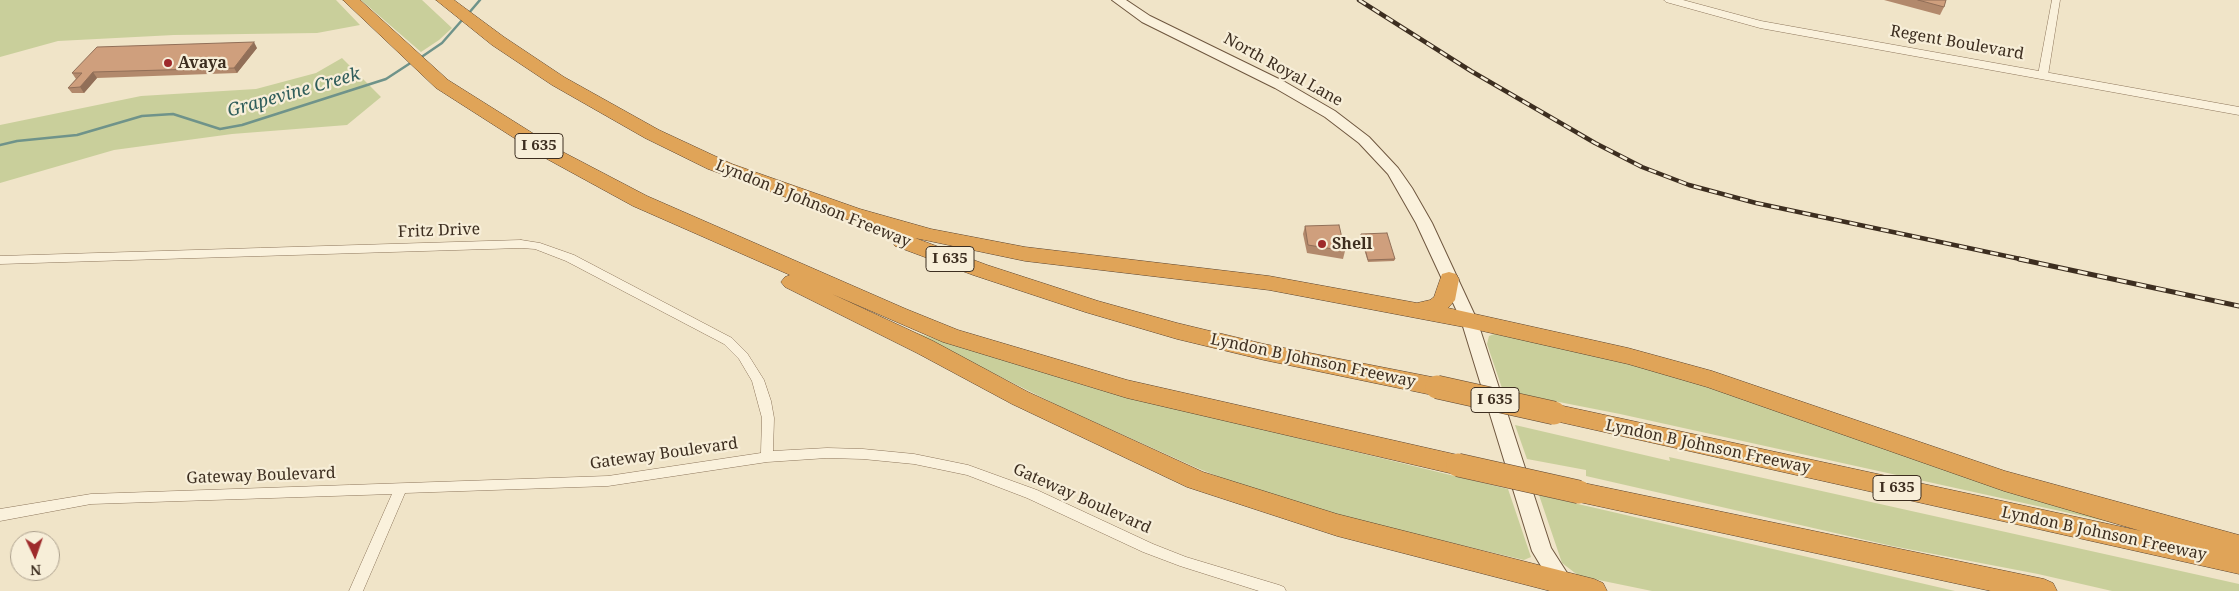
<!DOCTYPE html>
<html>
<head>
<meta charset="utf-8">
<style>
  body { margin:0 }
  #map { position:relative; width:2239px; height:591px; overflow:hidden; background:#f0e4c8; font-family:"Noto Serif",serif }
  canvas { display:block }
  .north { position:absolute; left:10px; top:531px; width:50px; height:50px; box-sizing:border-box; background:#f7eed8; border:1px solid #ada18e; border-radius:50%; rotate:177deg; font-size:14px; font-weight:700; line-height:20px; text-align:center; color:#3d2e20 }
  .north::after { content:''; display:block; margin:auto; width:18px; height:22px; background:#9e2a2b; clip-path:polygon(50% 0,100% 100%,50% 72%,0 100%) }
</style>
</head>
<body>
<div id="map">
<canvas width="2239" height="591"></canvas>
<div class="north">N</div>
</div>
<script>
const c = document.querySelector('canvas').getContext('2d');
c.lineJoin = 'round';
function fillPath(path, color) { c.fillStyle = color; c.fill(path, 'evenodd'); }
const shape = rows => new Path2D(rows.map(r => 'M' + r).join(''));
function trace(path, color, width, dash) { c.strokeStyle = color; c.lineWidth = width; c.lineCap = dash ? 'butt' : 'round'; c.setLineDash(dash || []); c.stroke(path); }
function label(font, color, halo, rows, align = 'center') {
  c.font = font + ' "Noto Serif",serif'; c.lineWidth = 4.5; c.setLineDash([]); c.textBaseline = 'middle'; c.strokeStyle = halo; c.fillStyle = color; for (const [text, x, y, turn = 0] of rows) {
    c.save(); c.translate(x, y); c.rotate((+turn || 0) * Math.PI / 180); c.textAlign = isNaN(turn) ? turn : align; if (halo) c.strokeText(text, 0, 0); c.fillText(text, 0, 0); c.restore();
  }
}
fillPath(shape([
  [0,0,336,0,360,25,317,33,174,35,58,41,0,57],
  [361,0,422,0,452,28,439,40,421,52],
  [342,58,381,97,347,125,232,134,114,150,0,183,0,125,141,96,256,89,316,73],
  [907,330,1097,389,1508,489,1531,557,1524,560,1351,519,1272,498,1197,468,1061,407],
  [1494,334,1615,357,2137,528,1620,414,1503,391,1487,344,1489,336],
  [1515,425,1670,461,1669,457,2239,584,2239,591,2112,591,2038,574,1892,546,1586,476,1586,470,1527,459],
  [1539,495,1955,591,1652,591,1579,576,1562,563]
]), '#c9cf9b');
trace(shape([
  [468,14,480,0],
  [420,58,442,43,463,19],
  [0,145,17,141,77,135,142,116,173,114,220,129,242,125,386,79,412,62]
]), '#6f938a', 2.5);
const minor = shape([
  [2052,0,2060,0,2048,75,2043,78,2038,75,2052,0],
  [521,240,540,243,574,255,732,338,747,353,764,380,771,401,774,418,773,451,827,448,863,449,914,454,968,465,1037,490,1153,544,1186,557,1279,585,1284,587,1286,591,1259,591,1180,566,1143,552,1027,498,967,475,914,464,863,459,827,458,767,462,608,486,405,493,363,591,349,591,392,494,91,504,0,521,0,509,91,494,608,476,761,453,762,418,752,381,739,359,724,344,566,261,535,249,521,248,0,264,0,256,521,240]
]);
const tertiary = shape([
  [1664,0,1683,0,1761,21,2239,107,2239,115,1760,28,1666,2,1664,0]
]);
const secondary = shape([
  [1112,0,1126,0,1150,16,1285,82,1335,111,1369,137,1398,168,1412,188,1432,223,1477,320,1551,548,1569,576,1576,591,1556,591,1532,551,1461,320,1416,223,1388,174,1359,143,1325,117,1275,88,1142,22,1112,0]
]);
const motorway = shape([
  [343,0,360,0,448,80,561,151,647,196,906,309,958,330,1127,380,1458,455,1467,458,1470,465,1467,472,1458,475,1127,398,943,342,832,294,933,341,1028,392,1203,472,1337,514,1594,579,1603,583,1607,591,1550,591,1337,536,1187,487,1012,404,917,353,785,287,781,282,785,277,790,275,633,206,547,159,436,88,343,0],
  [436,0,454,0,504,37,564,77,659,130,732,164,860,209,931,229,1025,247,1269,276,1417,303,1430,300,1434,297,1442,274,1449,272,1456,274,1459,279,1455,300,1448,308,1628,348,1712,371,2005,471,2239,535,2239,574,1546,419,1542,413,1546,407,1554,404,2141,531,2004,491,1707,387,1628,364,1469,328,1269,290,1025,261,915,238,987,265,1098,301,1177,323,1264,344,1437,378,1445,381,1448,387,1445,393,1437,396,1264,360,1177,339,1085,312,973,275,895,246,892,241,895,236,901,234,846,219,708,169,645,138,552,85,492,45,436,0],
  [1579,482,2044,579,2053,583,2057,591,1991,591,1579,502,1570,499,1567,492,1570,485,1579,482]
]);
trace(minor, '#8d765c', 1);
trace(tertiary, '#8d765c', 1);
trace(secondary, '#6f573f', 2);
trace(motorway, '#5b4430', 1);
fillPath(minor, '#faf1dc');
fillPath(tertiary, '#faf1dc');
fillPath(secondary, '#faf1dc');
fillPath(motorway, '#e0a458');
const railFar1 = shape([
  [1359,0,1471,71,1595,143,1642,167,1689,185,1756,203,2025,260]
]);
const rail = shape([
  [2019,259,2239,306]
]);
trace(railFar1, '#3d2e20', 4.5);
trace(rail, '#3d2e20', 5);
trace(railFar1, '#f7eed8', 2.5, [8]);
trace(rail, '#f7eed8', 3, [10]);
const motorwayBridge = shape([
  [1437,387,1554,413],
  [1458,465,1579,492]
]);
trace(motorwayBridge, '#5b4430', 24, []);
trace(motorwayBridge, '#e0a458', 23);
fillPath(shape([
  [1884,0,1946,0,1944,7,1940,15],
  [257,48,237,73,97,78,84,93,72,93,68,88,76,79,72,73],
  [1305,226,1345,251,1343,259,1307,253,1303,234],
  [1361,234,1395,259,1394,261,1368,262,1360,236]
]), '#b2896c');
fillPath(shape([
  [254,42,257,48,237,73,234,68],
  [93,72,97,78,84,93,80,87]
]), '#916f58');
const building = shape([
  [1918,0,1946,0,1944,7,1918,0],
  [254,42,234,68,93,72,80,87,68,88,82,73,72,73,97,47,254,42],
  [1339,225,1345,251,1308,245,1305,226,1339,225],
  [1387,233,1395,259,1368,260,1361,234,1387,233]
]);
fillPath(building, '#cf9f7d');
trace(building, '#916f58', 1);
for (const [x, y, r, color] of [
  [168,63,5,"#9e2a2b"],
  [1322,244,5,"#9e2a2b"]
]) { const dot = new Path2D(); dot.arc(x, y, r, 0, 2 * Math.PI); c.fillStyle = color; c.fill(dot); trace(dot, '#f7eed8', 2); }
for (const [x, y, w] of [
  [539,146,48],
  [950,259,48],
  [1495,400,48],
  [1897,488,48]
]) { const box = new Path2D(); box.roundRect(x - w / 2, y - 12.5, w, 25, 4); c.fillStyle = '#f7eed8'; c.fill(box); trace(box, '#3d2e20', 1); }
label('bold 15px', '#3d2e20', null, [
  ["I 635",539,146],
  ["I 635",950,259],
  ["I 635",1495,400],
  ["I 635",1897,488]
]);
label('16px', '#3d2e20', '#f7eed8', [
  ["Regent Boulevard",1957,43,10],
  ["North Royal Lane",1283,70,29],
  ["Lyndon B Johnson Freeway",813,204,22],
  ["Fritz Drive",439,231,-2],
  ["Lyndon B Johnson Freeway",1313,361,12],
  ["Lyndon B Johnson Freeway",1708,447,12],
  ["Gateway Boulevard",664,454,-8],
  ["Gateway Boulevard",261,476,-2],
  ["Gateway Boulevard",1082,499,24],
  ["Lyndon B Johnson Freeway",2104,534,12]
]);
label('bold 16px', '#3d2e20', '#f7eed8', [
  ["Avaya",178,63],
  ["Shell",1332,244]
], 'left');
label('italic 18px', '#2f5d5a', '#f7eed8', [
  ["Grapevine Creek",294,93,-16]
]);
</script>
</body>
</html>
